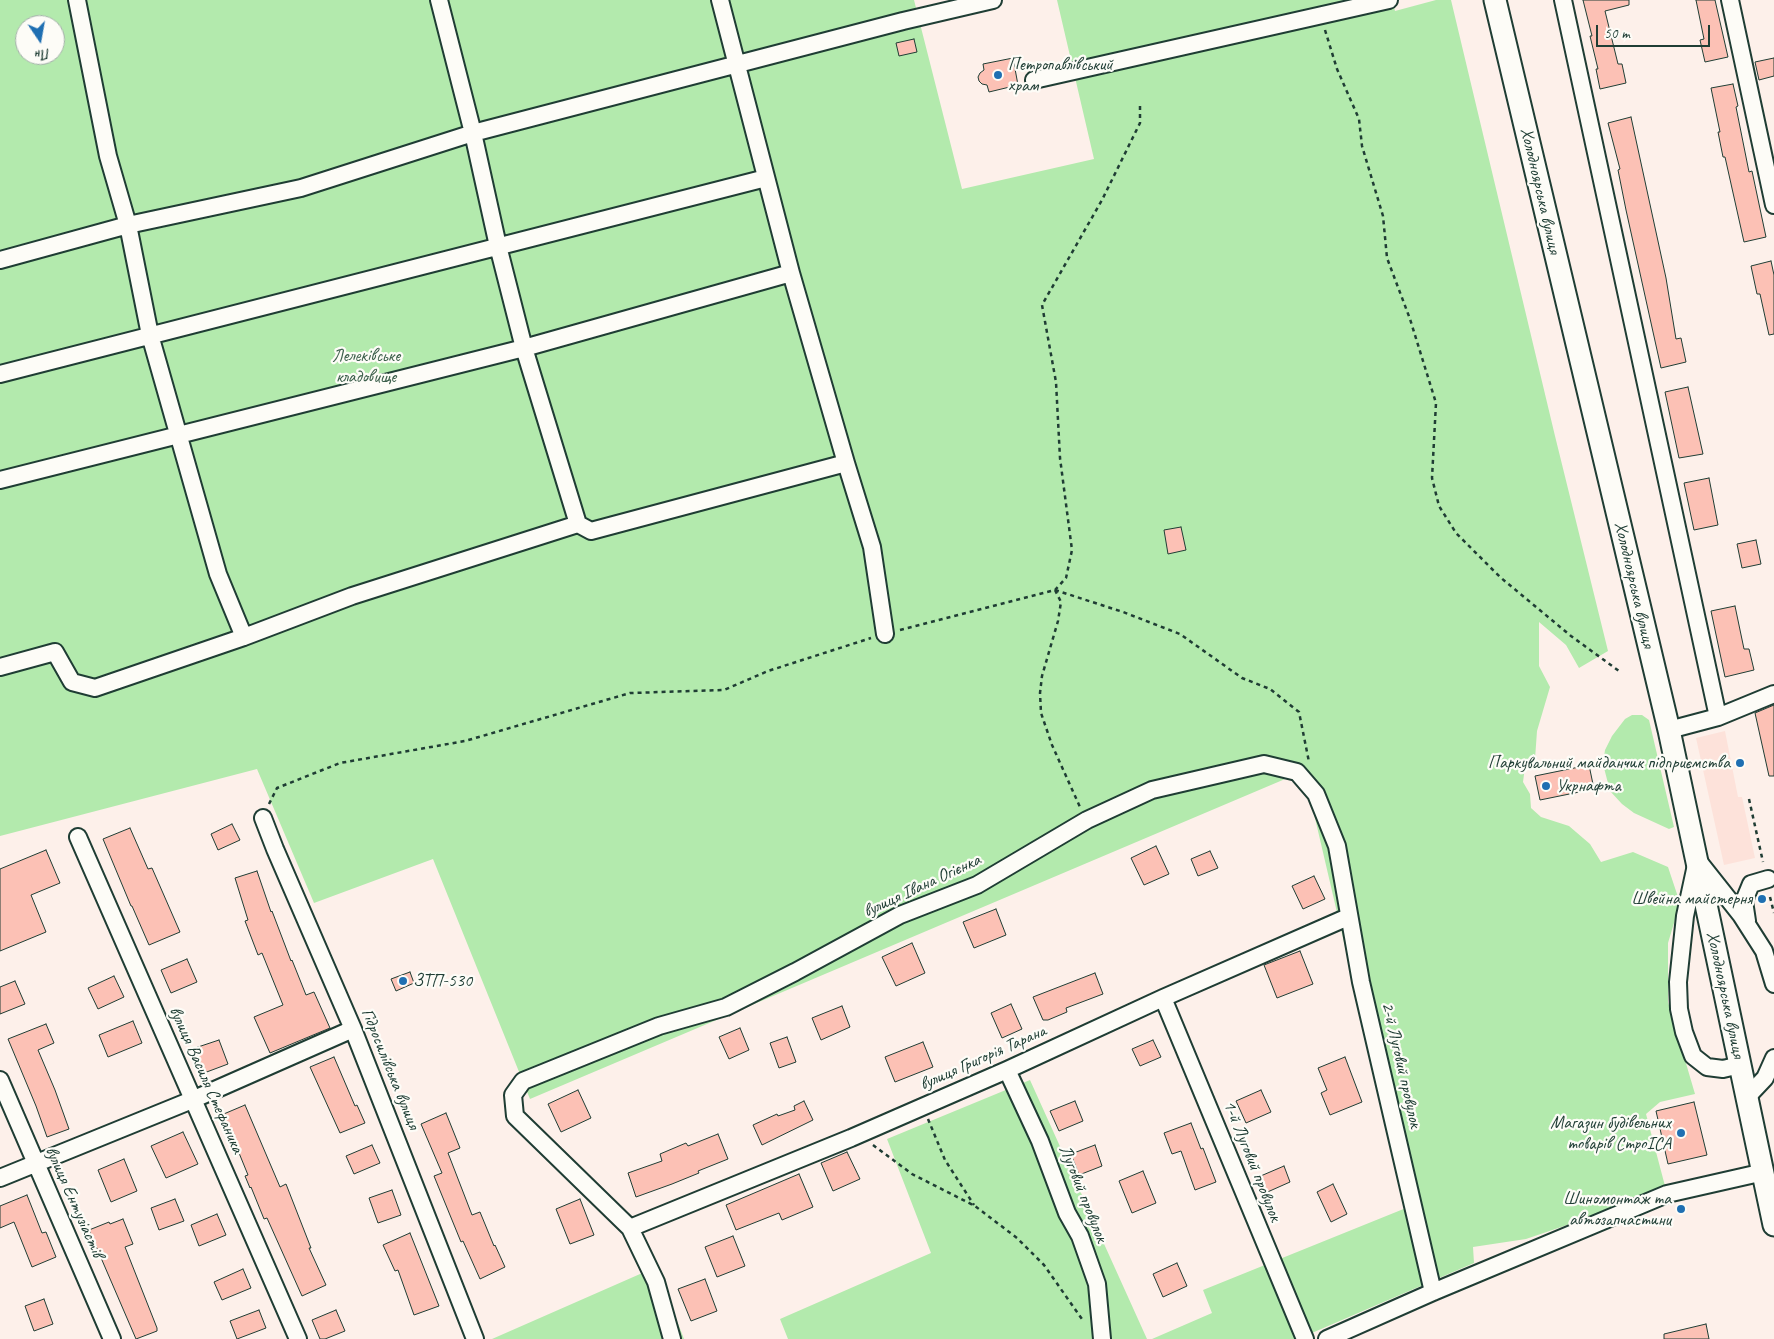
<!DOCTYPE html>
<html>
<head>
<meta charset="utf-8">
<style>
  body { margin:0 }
  #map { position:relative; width:1774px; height:1339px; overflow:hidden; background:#fdf0ea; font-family:Caveat,sans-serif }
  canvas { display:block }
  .north { position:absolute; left:15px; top:15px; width:50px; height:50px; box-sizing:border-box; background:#fdfcf7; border:1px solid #a4b0a9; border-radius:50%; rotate:168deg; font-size:14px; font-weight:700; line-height:20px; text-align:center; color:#1f3d34 }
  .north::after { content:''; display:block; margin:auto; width:18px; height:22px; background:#1f6fb2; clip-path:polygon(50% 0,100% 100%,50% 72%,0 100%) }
  .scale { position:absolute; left:1596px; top:25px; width:114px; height:22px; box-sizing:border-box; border:2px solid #1f3d34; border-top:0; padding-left:6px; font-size:15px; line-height:18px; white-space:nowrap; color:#1f3d34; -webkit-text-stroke:4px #fdfcf7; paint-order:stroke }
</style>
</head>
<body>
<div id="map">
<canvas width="1774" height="1339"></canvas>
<div class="north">Пн</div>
<div class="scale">50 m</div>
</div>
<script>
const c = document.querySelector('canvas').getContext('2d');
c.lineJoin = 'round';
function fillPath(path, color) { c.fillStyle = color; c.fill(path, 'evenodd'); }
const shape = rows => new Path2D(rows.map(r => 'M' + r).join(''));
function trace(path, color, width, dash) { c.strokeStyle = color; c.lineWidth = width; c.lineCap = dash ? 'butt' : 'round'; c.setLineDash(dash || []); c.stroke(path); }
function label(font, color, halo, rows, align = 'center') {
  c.font = font + ' Caveat,sans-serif'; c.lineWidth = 4.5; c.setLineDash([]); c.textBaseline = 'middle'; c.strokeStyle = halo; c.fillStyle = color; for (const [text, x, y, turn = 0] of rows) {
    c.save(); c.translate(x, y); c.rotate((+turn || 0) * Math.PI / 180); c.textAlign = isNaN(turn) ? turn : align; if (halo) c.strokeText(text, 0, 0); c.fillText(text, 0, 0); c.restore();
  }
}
fillPath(shape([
  [1725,731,1738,797,1742,797,1755,858,1724,865,1696,738]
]), '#fde2da');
fillPath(shape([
  [0,0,914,0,962,189,1094,159,1057,0,1392,0,1395,11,1436,0,1451,0,1555,436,1608,651,1579,668,1566,645,1539,622,1539,666,1550,687,1537,731,1535,759,1525,767,1523,782,1530,794,1531,808,1541,817,1569,826,1590,844,1601,862,1633,852,1668,867,1680,903,1668,943,1668,1002,1695,1094,1660,1102,1646,1114,1665,1186,1605,1212,1526,1239,1473,1247,1474,1263,1298,1339,1152,1339,1212,1313,1203,1290,1406,1208,1304,771,530,1099,433,859,314,903,257,769,0,836],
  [25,25,55,25,55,55,25,55],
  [1632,715,1642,715,1649,720,1674,827,1669,829,1634,813,1622,804,1610,791,1603,764,1605,750,1612,736,1625,719],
  [1030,1080,1147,1339,788,1339,780,1319,931,1253,887,1139],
  [656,1267,684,1339,492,1339]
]), '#b3eaad');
const building = shape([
  [1583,0,1629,0,1629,5,1605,11,1618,64,1622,64,1626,83,1600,89,1596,69,1598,69,1590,36,1592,36,1583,0],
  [1696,0,1715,0,1728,57,1705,62,1700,40,1704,39,1696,0],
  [914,39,917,52,899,56,896,43,914,39],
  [1013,58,1018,85,989,92,987,85,982,84,979,81,978,77,980,73,984,70,983,64,1013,58],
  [1774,58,1774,76,1759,80,1755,62,1774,58],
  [1733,84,1738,106,1736,107,1749,172,1752,171,1766,237,1744,242,1725,157,1723,157,1718,132,1720,132,1711,88,1733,84],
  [1631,117,1666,278,1676,339,1681,338,1686,362,1661,368,1626,210,1618,170,1620,169,1608,123,1631,117],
  [1771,261,1774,275,1774,334,1769,335,1760,294,1757,294,1751,266,1771,261],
  [1688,387,1703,454,1679,458,1665,392,1688,387],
  [1709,478,1718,525,1694,530,1684,483,1709,478],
  [1181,527,1186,550,1168,554,1164,530,1181,527],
  [1756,540,1761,564,1742,568,1737,544,1756,540],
  [1735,606,1744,649,1749,649,1754,670,1725,677,1711,611,1735,606],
  [1774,705,1774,776,1769,776,1755,713,1774,705],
  [1589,765,1594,789,1540,800,1535,776,1589,765],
  [232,824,240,840,218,850,211,834,232,824],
  [130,828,148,869,152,868,180,932,149,945,132,906,131,906,103,839,130,828],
  [1156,846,1169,874,1144,885,1131,858,1156,846],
  [46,850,60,883,31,895,46,932,0,951,0,869,46,850],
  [1210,851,1218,868,1198,876,1191,859,1210,851],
  [257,871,271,912,272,911,291,961,292,960,306,995,314,992,330,1028,270,1053,254,1017,283,1005,262,953,258,955,245,921,248,920,235,878,257,871],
  [1314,876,1325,899,1303,909,1292,886,1314,876],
  [996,909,1006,935,974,948,963,922,996,909],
  [912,943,925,973,896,986,882,957,912,943],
  [1300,951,1313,984,1277,998,1264,965,1300,951],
  [187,959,197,982,171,993,161,970,187,959],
  [410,972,414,983,396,991,391,979,410,972],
  [1095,973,1103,994,1066,1008,1067,1012,1048,1020,1043,1020,1033,997,1095,973],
  [114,976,124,997,98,1009,88,988,114,976],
  [15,981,25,1004,0,1014,0,987,15,981],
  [1011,1004,1022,1029,1002,1038,991,1013,1011,1004],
  [842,1006,850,1027,821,1040,812,1018,842,1006],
  [133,1021,142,1043,108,1057,99,1035,133,1021],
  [46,1024,54,1043,38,1050,55,1090,69,1129,47,1137,36,1106,8,1039,46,1024],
  [740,1028,749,1050,729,1059,719,1037,740,1028],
  [787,1037,796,1062,779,1068,770,1043,787,1037],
  [219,1040,228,1064,204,1073,195,1048,219,1040],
  [1153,1040,1161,1057,1140,1066,1132,1049,1153,1040],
  [923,1042,933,1067,895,1082,885,1057,923,1042],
  [334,1057,355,1106,357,1105,365,1123,340,1133,310,1067,334,1057],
  [1345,1057,1362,1102,1330,1115,1321,1093,1327,1090,1318,1068,1345,1057],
  [578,1090,591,1118,561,1132,548,1104,578,1090],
  [1261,1090,1271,1112,1246,1123,1236,1101,1261,1090],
  [804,1101,813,1120,762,1145,753,1125,777,1114,778,1116,795,1110,794,1106,804,1101],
  [1075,1101,1083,1121,1059,1131,1050,1111,1075,1101],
  [1694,1102,1707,1155,1668,1164,1656,1111,1694,1102],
  [245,1105,280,1187,286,1184,311,1248,309,1248,326,1285,302,1296,267,1218,264,1219,251,1187,250,1188,245,1176,248,1175,228,1126,223,1128,219,1116,245,1105],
  [446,1113,460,1148,448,1153,472,1215,480,1212,494,1246,495,1245,505,1267,480,1279,463,1241,461,1242,434,1176,442,1173,421,1124,446,1113],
  [1191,1123,1201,1149,1203,1148,1216,1182,1195,1190,1181,1151,1172,1154,1164,1133,1191,1123],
  [183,1132,198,1164,166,1178,151,1146,183,1132],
  [718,1134,728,1159,698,1171,699,1173,672,1184,636,1197,628,1173,662,1161,660,1154,686,1143,688,1146,718,1134],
  [372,1145,380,1163,354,1174,346,1156,372,1145],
  [1095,1145,1102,1166,1079,1175,1071,1154,1095,1145],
  [847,1152,860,1179,833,1191,821,1163,847,1152],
  [124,1159,137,1191,111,1202,98,1170,124,1159],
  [1284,1166,1290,1182,1263,1194,1256,1178,1284,1166],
  [1143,1171,1156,1203,1132,1213,1119,1181,1143,1171],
  [799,1174,813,1207,782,1220,779,1213,736,1230,726,1205,799,1174],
  [1333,1184,1347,1214,1331,1222,1317,1192,1333,1184],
  [392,1190,401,1215,378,1223,369,1198,392,1190],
  [27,1195,42,1233,46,1232,56,1257,32,1267,14,1222,0,1228,0,1206,27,1195],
  [175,1199,184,1221,159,1230,151,1208,175,1199],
  [580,1199,594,1235,570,1244,556,1209,580,1199],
  [217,1214,226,1235,199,1246,191,1225,217,1214],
  [123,1219,133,1244,125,1247,157,1328,157,1331,136,1339,89,1230,109,1222,110,1224,123,1219],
  [410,1233,439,1306,414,1315,398,1270,395,1271,383,1245,410,1233],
  [733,1236,745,1266,717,1277,705,1247,733,1236],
  [1177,1263,1187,1286,1163,1297,1153,1274,1177,1263],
  [243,1269,251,1288,222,1300,214,1282,243,1269],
  [705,1279,717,1311,691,1321,678,1289,705,1279],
  [44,1299,53,1324,34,1331,25,1306,44,1299],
  [259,1310,266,1328,237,1339,230,1321,259,1310],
  [336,1310,345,1331,325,1339,320,1339,312,1320,336,1310],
  [1706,1324,1709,1339,1664,1339,1664,1334,1706,1324]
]);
fillPath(building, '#fcc1b5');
trace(building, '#1f3d34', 1);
const minor = shape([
  [77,0,108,156,128,225,150,335,218,574,244,637],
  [439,0,473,133,498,246,524,348,578,524],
  [720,0,791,273,846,463,872,547,885,634],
  [1563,0,1718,717],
  [1730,0,1774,205],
  [1034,80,1389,0],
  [0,260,128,225,301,188,473,133,903,21,993,0],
  [0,374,766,178],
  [0,480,524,348,791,273],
  [0,667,55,652,72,682,95,688,244,637,352,596,578,524,591,531,846,463],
  [1669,730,1718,717,1774,694],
  [263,818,275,849,353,1029,475,1339],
  [78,837,298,1339],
  [1699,862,1741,915,1764,951,1774,984],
  [1696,865,1685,916,1678,982,1679,1009,1684,1032,1693,1056,1707,1067,1723,1069,1740,1065],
  [1747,921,1744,901,1751,884,1768,879],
  [1163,998,1305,1339],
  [1007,1070,1040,1141,1067,1213,1080,1236,1097,1284,1102,1339],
  [0,1080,112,1339],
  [1747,1097,1765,1078,1774,1058],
  [0,1178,192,1100,353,1029],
  [630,1228,851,1138,1007,1070,1163,998,1348,917],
  [672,1339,656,1282,630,1228,515,1116,513,1095,523,1081,659,1026,726,1007,795,972,900,915,977,885,1087,820,1152,790,1264,764,1297,772,1316,794,1337,846,1361,982,1433,1292],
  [1327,1339,1433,1292,1667,1194,1764,1172]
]);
const major = shape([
  [1495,0,1669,730,1774,1225]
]);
trace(minor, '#1f3d34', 20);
trace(major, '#1f3d34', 25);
trace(shape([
  [1325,30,1337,69,1359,119,1362,146,1383,216,1387,258,1410,319,1436,403,1432,478,1439,506,1456,533,1500,577,1571,636,1619,671],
  [1055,590,1123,612,1180,634,1242,678,1270,689,1299,712,1309,762],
  [1055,590,1061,602,1058,621,1042,676,1040,693,1041,713,1052,745,1080,807],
  [900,630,1055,590,1066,578,1072,550,1060,458,1056,382,1042,305,1102,200,1140,123,1140,103],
  [1749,799,1763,862],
  [269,804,277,788,340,763,465,741,630,693,724,690,768,671,871,638],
  [1770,897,1774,913],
  [928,1119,945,1160,974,1205],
  [873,1145,912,1174,975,1206,1017,1238,1044,1265,1084,1322]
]), '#1f3d34', 2.5, [4, 4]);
trace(minor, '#fdfcf7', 16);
trace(major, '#fdfcf7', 21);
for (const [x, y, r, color] of [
  [998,75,5,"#1f6fb2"],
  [1740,763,5,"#1f6fb2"],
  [1546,786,5,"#1f6fb2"],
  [1762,899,5,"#1f6fb2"],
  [403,981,5,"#1f6fb2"],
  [1681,1133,5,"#1f6fb2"],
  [1681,1209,5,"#1f6fb2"]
]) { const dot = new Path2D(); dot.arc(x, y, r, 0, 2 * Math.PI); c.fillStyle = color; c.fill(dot); trace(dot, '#fdfcf7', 2); }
label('18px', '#1f3d34', '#fdfcf7', [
  ["Петропавлівський",1008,65,"left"],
  ["храм",1008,86,"left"],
  ["Паркувальний майданчик підприємства",1730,763],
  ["Укрнафта",1556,786,"left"],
  ["Швейна майстерня",1752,899],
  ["ЗТП-530",413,981,"left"],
  ["Магазин будівельних",1671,1123],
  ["товарів СтроІСА",1671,1144],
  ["Шиномонтаж та",1671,1199],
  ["автозапчастини",1671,1220]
], 'right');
label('18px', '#1f3d34', '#fdfcf7', [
  ["Холодноярська вулиця",1540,191,77],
  ["Холодноярська вулиця",1634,585,77],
  ["вулиця Івана Огієнка",922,886,-25],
  ["Холодноярська вулиця",1725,995,78],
  ["вулиця Григорія Тарана",983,1058,-24],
  ["2-й Луговий провулок",1401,1065,77],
  ["Гідросилівська вулиця",390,1069,68],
  ["вулиця Василя Стефаника",206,1080,66],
  ["1-й Луговий провулок",1252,1161,68],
  ["Луговий провулок",1083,1194,68],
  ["вулиця Ентузіастів",74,1202,66]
]);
label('18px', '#3d604c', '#fdfcf7', [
  ["Лелеківське",366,356],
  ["кладовище",366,377]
]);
</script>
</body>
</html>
